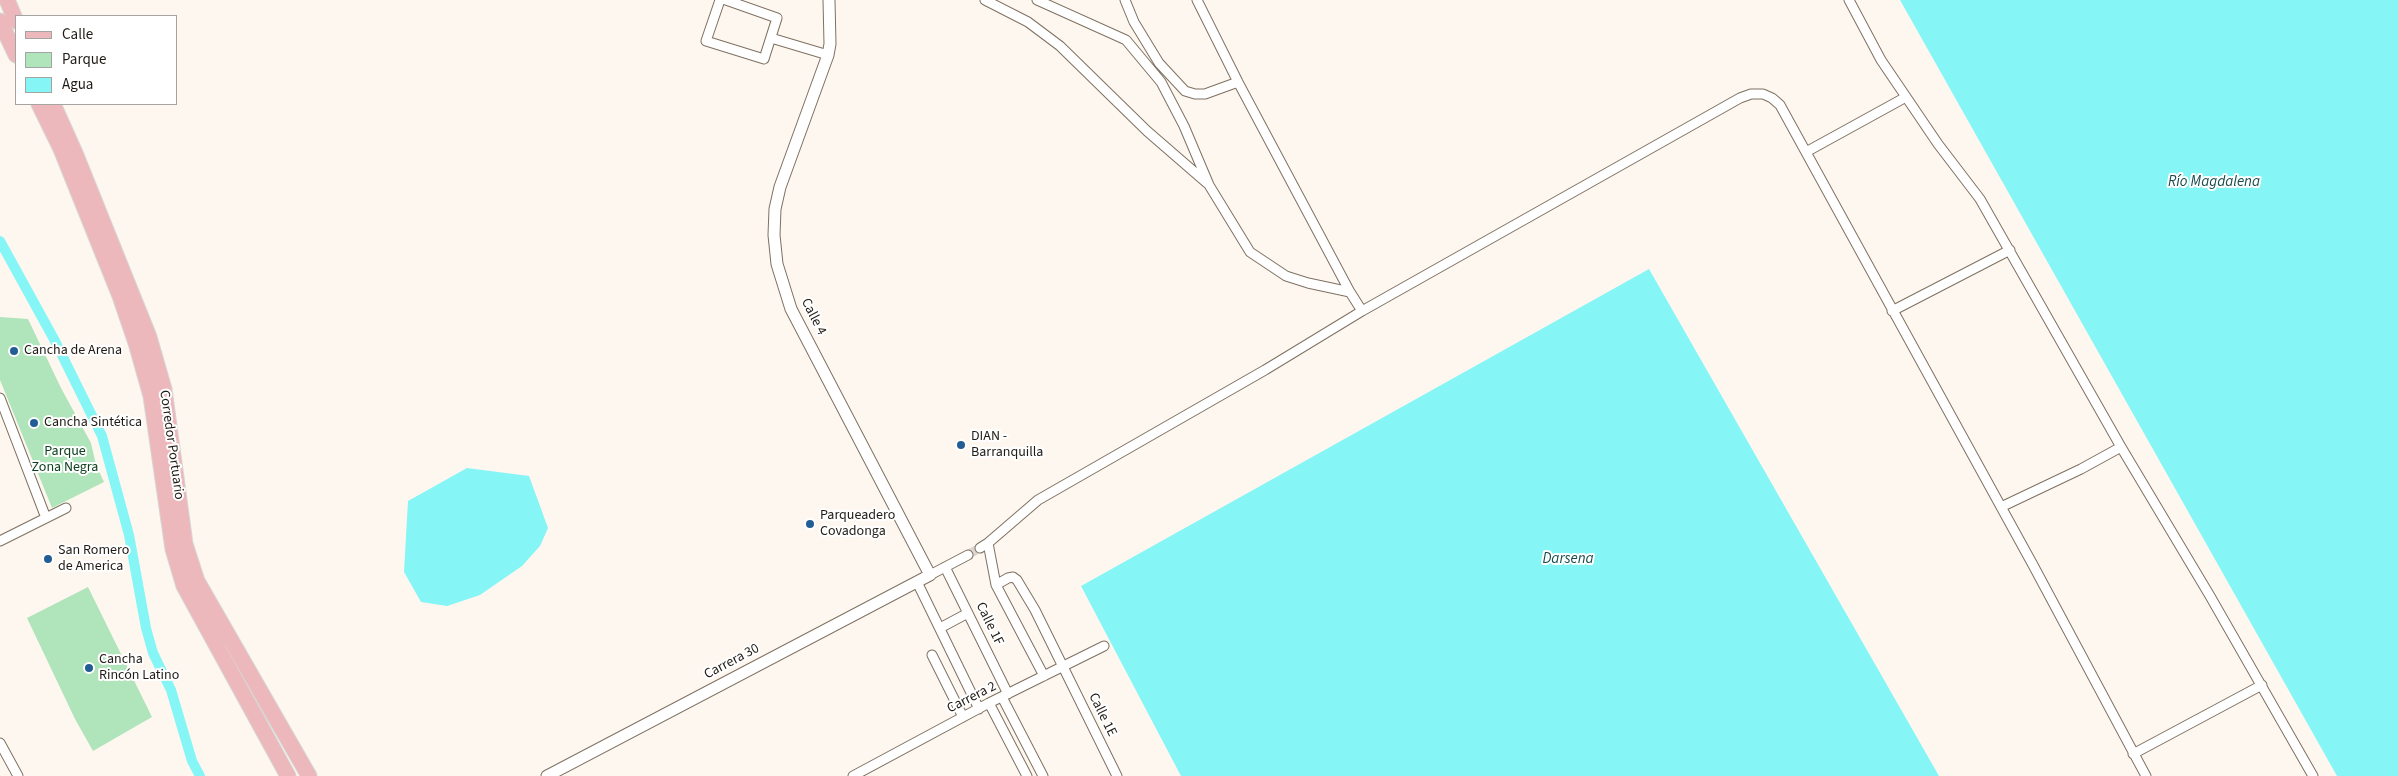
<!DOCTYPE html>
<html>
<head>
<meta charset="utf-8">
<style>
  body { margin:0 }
  #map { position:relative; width:2398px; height:776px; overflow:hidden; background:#fef7f0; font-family:"Source Sans 3",sans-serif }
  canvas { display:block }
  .legend { position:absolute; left:15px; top:15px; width:162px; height:90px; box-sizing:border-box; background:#fff; border:1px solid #a6a4a1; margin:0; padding:6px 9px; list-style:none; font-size:15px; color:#201b14 }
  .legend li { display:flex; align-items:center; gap:10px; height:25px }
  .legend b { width:25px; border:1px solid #a6a4a1 }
</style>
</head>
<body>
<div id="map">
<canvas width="2398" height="776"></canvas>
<ul class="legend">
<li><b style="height:6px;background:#edb8bc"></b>Calle</li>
<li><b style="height:14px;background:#b0e4ba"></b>Parque</li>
<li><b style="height:14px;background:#85f5f6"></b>Agua</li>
</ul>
</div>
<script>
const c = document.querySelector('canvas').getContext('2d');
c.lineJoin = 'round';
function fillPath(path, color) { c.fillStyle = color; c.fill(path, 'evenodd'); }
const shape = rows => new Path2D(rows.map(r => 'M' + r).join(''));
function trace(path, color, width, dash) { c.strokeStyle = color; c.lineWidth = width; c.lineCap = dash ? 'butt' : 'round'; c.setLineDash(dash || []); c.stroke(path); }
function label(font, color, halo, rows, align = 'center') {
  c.font = font + ' "Source Sans 3",sans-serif'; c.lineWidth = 4; c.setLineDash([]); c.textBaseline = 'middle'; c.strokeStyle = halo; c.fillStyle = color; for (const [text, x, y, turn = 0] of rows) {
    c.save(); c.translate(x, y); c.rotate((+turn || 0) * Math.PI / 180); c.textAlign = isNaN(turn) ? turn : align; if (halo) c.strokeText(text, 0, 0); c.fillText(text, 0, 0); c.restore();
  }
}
fillPath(shape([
  [0,317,28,319,61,388,91,443,96,465,104,482,52,508,0,380],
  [88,587,152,717,93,751,75,719,27,618]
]), '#b0e4ba');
fillPath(shape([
  [1900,0,2398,0,2398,776,2337,776],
  [1649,269,1939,776,1181,776,1081,586],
  [467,468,529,476,548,528,540,546,522,566,480,595,447,606,421,602,404,572,408,501]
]), '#85f5f6');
trace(shape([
  [0,241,55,341,102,436,129,535,146,628,153,653,171,690,192,761,200,776]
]), '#85f5f6', 10);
trace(shape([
  [969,554,980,548]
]), '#ddd6cf', 9, [9, 4.5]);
const minor = shape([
  [720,0,706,41,764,59,777,18,726,0],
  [985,0,1028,22,1060,46,1147,131,1207,183],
  [1037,0,1126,40,1161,82,1184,126,1209,185,1250,252,1286,276,1308,283,1350,292,1362,311],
  [1125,0,1134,22,1159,63,1185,91,1195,94,1205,94,1238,82],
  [1197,0,1238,82,1350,292],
  [1849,0,1881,60,1938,144,1980,199,2121,447,2210,596,2313,776],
  [771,38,828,55],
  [1806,152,1906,97],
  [1892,311,2010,250],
  [0,398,46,518],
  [2001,507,2081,469,2121,447],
  [0,541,66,508],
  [988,543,996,585,1044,676],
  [980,548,988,543,1038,500,1265,370,1362,311,1740,98,1751,94,1763,94,1772,98,1780,105,2033,565,2146,776],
  [945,567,1008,694],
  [930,575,968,555],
  [917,582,979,709],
  [996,585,1008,578,1013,577,1017,580,1035,610,1117,776],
  [940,628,968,613],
  [932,655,963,717],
  [1002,697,1043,776],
  [989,703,1027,776],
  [0,743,18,776],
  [2133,754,2262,685],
  [853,776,989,703,1104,646]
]);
const tertiary = shape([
  [547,776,930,575,791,309,777,264,774,235,775,209,780,187,828,55,830,44,829,0]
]);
const primary = shape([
  [7,0,16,21],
  [0,21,16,55],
  [39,104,61,149,120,296,136,343,151,396,173,549,184,586,288,776],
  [53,104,75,153,149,337,164,389,185,544,197,581,309,776]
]);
trace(minor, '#7f7161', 11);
trace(tertiary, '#7f7161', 13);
trace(primary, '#d7d6d5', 17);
trace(minor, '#fff', 9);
trace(tertiary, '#fff', 11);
trace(primary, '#edb8bc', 15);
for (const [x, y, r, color] of [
  [14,351,5,"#225d94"],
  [34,423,5,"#225d94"],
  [961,445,5,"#225d94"],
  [810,524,5,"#225d94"],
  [48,559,5,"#225d94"],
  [89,668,5,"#225d94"]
]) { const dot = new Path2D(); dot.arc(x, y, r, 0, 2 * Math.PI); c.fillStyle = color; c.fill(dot); trace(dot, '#fff', 2); }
label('14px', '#201b14', '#fff', [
  ["Calle 4",813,317,63],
  ["Corredor Portuario",171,445,82],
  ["Calle 1F",989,624,64],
  ["Carrera 30",732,662,-28],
  ["Carrera 2",972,698,-27],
  ["Calle 1E",1102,715,64]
]);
label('14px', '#201b14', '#fff', [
  ["Cancha de Arena",24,351],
  ["Cancha Sintética",44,423],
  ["DIAN -",971,437],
  ["Barranquilla",971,453],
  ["Parqueadero",820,516],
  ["Covadonga",820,532],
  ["San Romero",58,551],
  ["de America",58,567],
  ["Cancha",99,660],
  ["Rincón Latino",99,676]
], 'left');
label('14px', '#0d411f', '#fff', [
  ["Parque",65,452],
  ["Zona Negra",65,468]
]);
label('italic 15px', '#184b4c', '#fff', [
  ["Río Magdalena",2214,183],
  ["Darsena",1568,560]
]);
</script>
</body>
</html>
